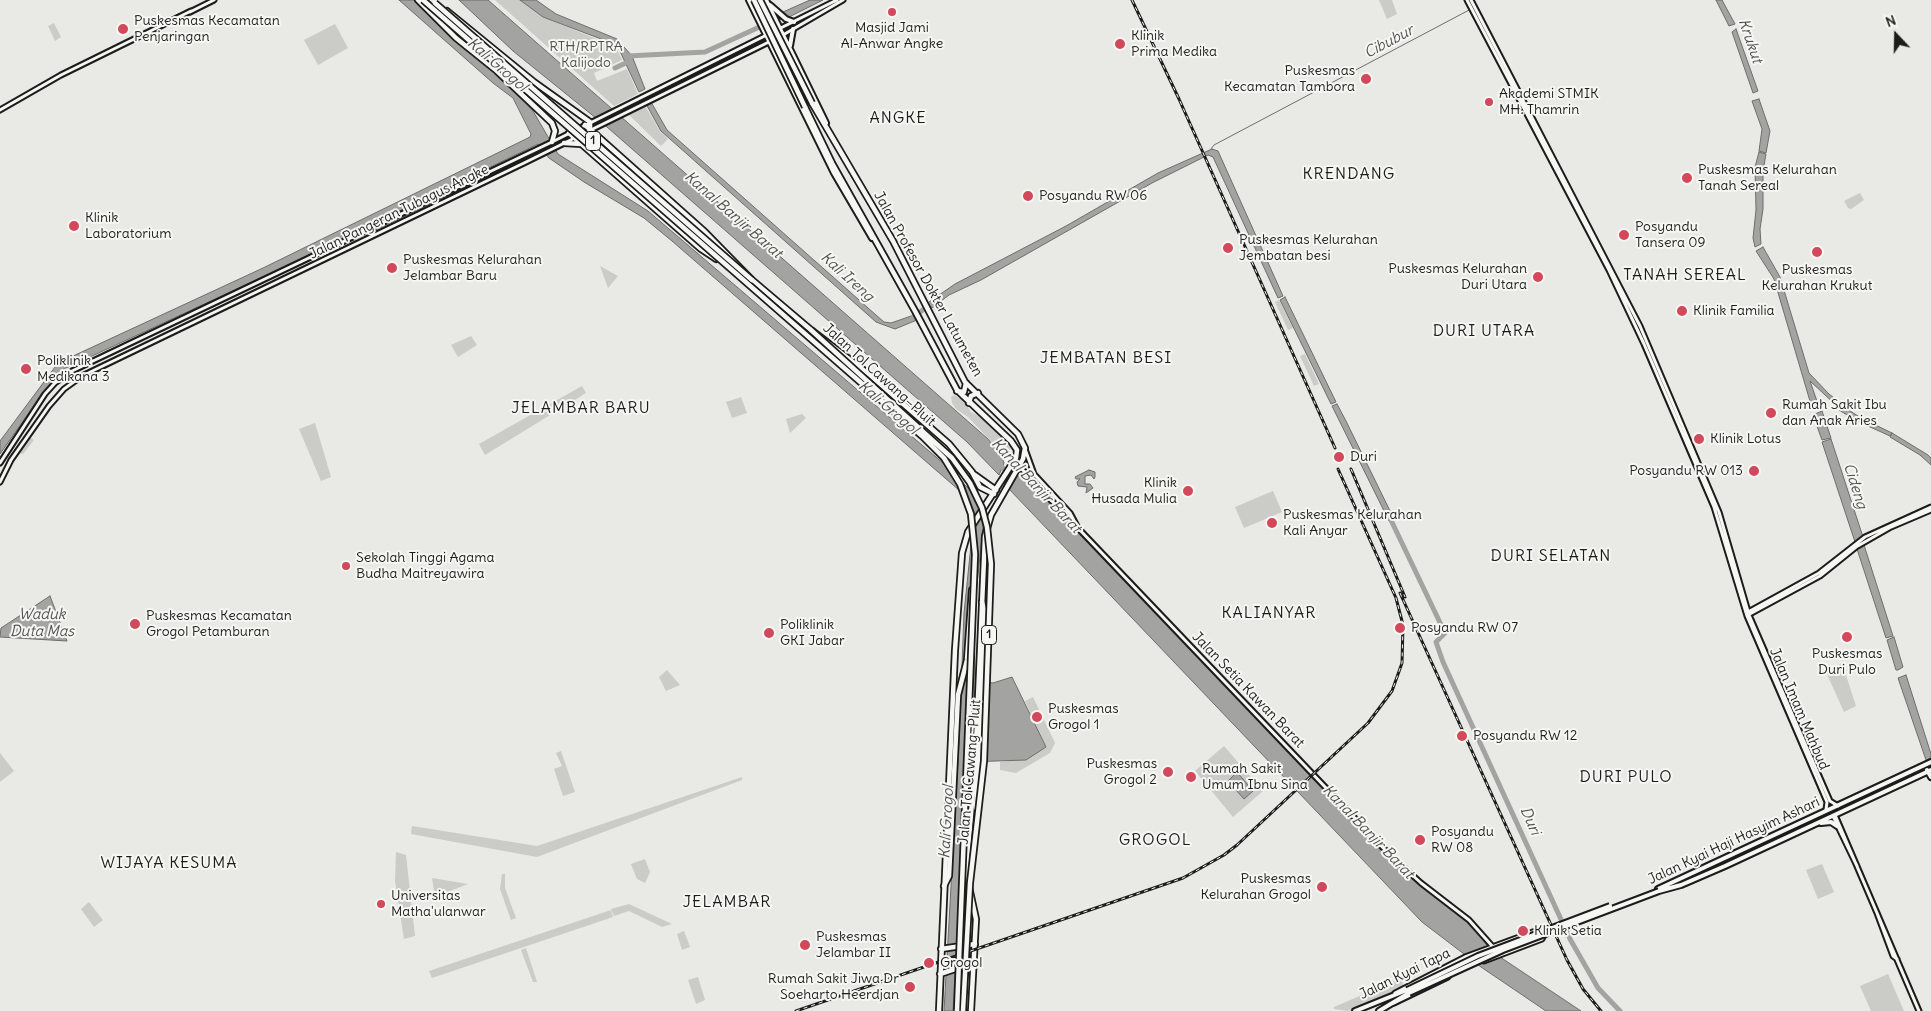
<!DOCTYPE html>
<html>
<head>
<meta charset="utf-8">
<style>
  body { margin:0 }
  #map { position:relative; width:1931px; height:1011px; overflow:hidden; background:#e9e9e5; font-family:Delius,sans-serif }
  canvas { display:block }
  .north { position:absolute; left:1871px; top:10px; width:50px; height:50px; -webkit-text-stroke:4px #f6f6f2; paint-order:stroke; rotate:339deg; font-size:14px; font-weight:700; line-height:20px; text-align:center; color:#1c1c1c }
  .north::after { content:''; display:block; margin:auto; width:18px; height:22px; background:#1c1c1c; clip-path:polygon(50% 0,100% 100%,50% 72%,0 100%) }
</style>
</head>
<body>
<div id="map">
<canvas width="1931" height="1011"></canvas>
<div class="north">N</div>
</div>
<script>
const c = document.querySelector('canvas').getContext('2d');
c.lineJoin = 'round';
function fillPath(path, color) { c.fillStyle = color; c.fill(path, 'evenodd'); }
const shape = rows => new Path2D(rows.map(r => 'M' + r).join(''));
function trace(path, color, width, dash) { c.strokeStyle = color; c.lineWidth = width; c.lineCap = dash ? 'butt' : 'round'; c.setLineDash(dash || []); c.stroke(path); }
function label(font, color, halo, rows, align = 'center') {
  c.font = font + ' Delius,sans-serif'; c.lineWidth = 4; c.setLineDash([]); c.textBaseline = 'middle'; c.strokeStyle = halo; c.fillStyle = color; for (const [text, x, y, turn = 0] of rows) {
    c.save(); c.translate(x, y); c.rotate((+turn || 0) * Math.PI / 180); c.textAlign = isNaN(turn) ? turn : align; if (halo) c.strokeText(text, 0, 0); c.fillText(text, 0, 0); c.restore();
  }
}
fillPath(shape([
  [495,0,520,0,543,17,616,47,622,60,594,73,597,81,627,69,638,94,614,106],
  [1379,0,1392,0,1397,14,1387,19],
  [54,23,61,37,55,41,48,26],
  [335,24,348,48,318,65,304,40],
  [645,106,660,131,668,139,661,146,628,114],
  [1860,193,1864,200,1851,209,1848,208,1844,201],
  [600,266,618,276,608,288],
  [1279,300,1293,328,1288,330,1275,302],
  [471,336,477,345,458,357,451,345],
  [1305,354,1319,384,1314,386,1300,356],
  [582,386,586,393,485,455,479,444],
  [954,395,964,401,971,412,979,416,1008,443,1011,448,1006,457,968,417,956,409,952,403,951,397],
  [741,397,747,413,732,418,726,402],
  [802,414,806,418,790,433,786,419],
  [315,423,331,477,321,481,299,429],
  [28,436,34,440,23,454,16,453],
  [1273,491,1282,512,1244,528,1235,507],
  [1842,663,1856,706,1844,712,1826,672],
  [667,670,680,685,666,691,659,677],
  [1033,697,1055,743,1050,753,1016,773,1000,770,1000,762,1025,759,1046,747,1025,701],
  [1224,746,1263,791,1233,817,1195,771],
  [561,751,575,792,563,796,554,769,562,766,556,753],
  [0,753,14,771,0,782],
  [742,777,742,780,537,857,411,834,412,826,537,846],
  [396,852,406,855,415,936,404,939,395,881],
  [645,859,650,872,645,883,637,879,631,864],
  [1822,864,1834,892,1818,899,1806,870],
  [502,874,505,874,505,888,516,918,511,920,500,889],
  [432,878,468,884,435,897],
  [89,902,103,920,94,927,81,909],
  [629,904,672,924,662,927,629,911,614,916,611,909],
  [611,910,613,917,432,978,429,971],
  [684,931,690,947,682,950,677,934],
  [526,948,537,982,533,982,521,950],
  [1888,974,1904,1011,1871,1011,1860,986],
  [698,977,705,1000,696,1004,688,980],
  [1399,979,1402,980,1403,987,1348,1011,1334,1009,1334,1007]
]), '#cbcbc7');
const water = shape([
  [399,0,414,0,500,75,533,111,558,154,648,211,943,463,978,498,983,527,974,613,975,680,993,683,1012,677,1046,747,1026,760,966,762,953,1011,944,1011,959,744,964,613,971,545,967,506,960,491,672,241,644,218,584,182,549,158,538,144,282,268,64,369,47,387,0,454,0,441,58,363,263,268,530,137,531,134,513,98,493,83,399,0],
  [459,0,488,0,988,439,1002,457,1004,463,999,475,967,442,607,127,513,51,459,0],
  [520,0,536,0,556,14,617,39,632,56,645,89,639,92,617,45,543,17,520,0],
  [810,0,823,0,789,17,783,12,810,0],
  [1716,0,1722,0,1735,24,1729,26,1716,0],
  [1736,29,1758,91,1753,93,1732,32,1736,29],
  [1759,99,1770,131,1766,153,1759,151,1762,129,1752,101,1759,99],
  [651,102,667,130,876,315,884,322,891,323,914,315,917,320,895,329,876,322,661,131,646,104,651,102],
  [1212,149,1218,151,1283,296,1278,298,1213,157,1208,155,1152,183,981,280,949,295,932,308,929,302,955,284,1066,226,1158,173,1212,149],
  [1759,152,1766,154,1763,171,1763,209,1760,229,1761,244,1755,247,1753,238,1756,210,1755,167,1759,152],
  [1763,247,1780,277,1809,373,1829,394,1843,405,1838,407,1810,381,1819,407,1812,408,1774,279,1756,251,1763,247],
  [1285,297,1336,402,1331,404,1280,300,1285,297],
  [1337,404,1346,421,1394,519,1389,521,1332,406,1337,404],
  [1844,407,1861,418,1892,433,1890,436,1857,421,1839,410,1844,407],
  [1822,411,1831,438,1822,440,1813,415,1822,411],
  [1892,433,1928,455,1931,458,1931,465,1920,455,1890,437,1892,433],
  [1831,439,1863,537,1855,542,1822,442,1831,439],
  [1089,470,1095,472,1095,477,1094,479,1091,475,1085,476,1085,484,1090,484,1093,488,1086,493,1087,487,1078,486,1077,482,1080,479,1076,479,1075,477,1089,470],
  [1022,474,1404,871,1470,922,1488,946,1503,959,1581,1011,1546,1011,1481,967,1422,922,1009,489,1018,475,1020,476,1022,474],
  [1864,545,1893,636,1886,638,1857,549,1864,545],
  [50,596,67,641,0,637,1,628,50,596],
  [1894,637,1903,667,1898,670,1896,670,1887,640,1894,637],
  [1906,675,1931,754,1931,769,1926,760,1898,678,1906,675],
  [1237,772,1253,791,1244,799,1228,781,1237,772]
]);
fillPath(water, '#a3a3a1');
trace(water, '#6d6d6c', 1);
trace(shape([
  [1211,149,1214,145,1471,9]
]), '#6d6d6c', 1);
trace(shape([
  [628,56,705,52,792,12],
  [615,68,630,61],
  [913,317,934,302],
  [999,464,1019,485],
  [1389,516,1445,633,1436,642,1443,662,1570,939,1598,988,1620,1011]
]), '#a3a3a1', 5);
const secondary = shape([
  [1467,0,1609,270,1644,344,1714,507,1747,616,1827,802,1826,810],
  [1471,0,1640,326,1719,512,1749,615,1830,801,1838,806],
  [190,12,214,0],
  [0,110,61,75,191,11],
  [1025,449,1034,474,1070,513,1078,528,1389,854,1421,883,1469,920,1493,947],
  [0,463,45,394,55,383,72,371,552,142,837,0],
  [1019,466,1066,516,1070,518],
  [0,482,11,460,49,406,64,389,82,376,524,163,783,35,843,0],
  [1748,612,1819,573,1865,537,1931,507],
  [1748,615,1820,576,1856,547,1891,527,1931,510],
  [1835,815,1919,1011],
  [1833,816,1857,866],
  [1877,913,1893,956,1897,959],
  [1395,993,1465,957,1541,929,1544,935,1542,939,1484,961],
  [1394,1003,1448,977]
]);
const primary = shape([
  [749,0,834,173,872,238],
  [766,0,826,123],
  [770,5,786,19,794,22],
  [790,46,793,29],
  [1927,770,1931,777],
  [1821,823,1831,822,1837,826],
  [1658,889,1931,762],
  [1659,891,1681,885,1725,866,1931,770],
  [1355,1011,1407,990],
  [1379,1011,1409,993]
]);
const trunk = shape([
  [812,103,893,241,965,382,1018,434,1025,448,1023,459,991,515,985,536,975,767,966,873,976,919,971,1011],
  [805,107,832,163,915,311,957,390,1011,441,1017,450,1016,458,968,532,962,553,955,650,939,1011],
  [957,391,964,392,966,383],
  [969,403,971,396,978,393],
  [941,949,975,944],
  [940,974,973,963]
]);
const motorway = shape([
  [418,0,456,38,497,71,552,123,555,131,552,142],
  [447,11,534,82,590,122,590,129],
  [585,125,705,232,752,280,811,330,870,375,949,444,972,472,980,487,994,494],
  [569,133,701,249,716,259],
  [564,143,581,144],
  [975,475,996,490],
  [976,808,984,645,984,610,982,602],
  [944,886,949,876,958,695,967,660,972,590]
]);
trace(secondary, '#1c1c1c', 7);
trace(primary, '#1c1c1c', 8);
trace(trunk, '#1c1c1c', 8);
trace(motorway, '#1c1c1c', 8);
trace(secondary, '#f6f6f2', 3);
trace(primary, '#f6f6f2', 4);
trace(trunk, '#f6f6f2', 4.5);
trace(motorway, '#f6f6f2', 4.5);
const rail = shape([
  [1132,0,1179,99,1335,448],
  [1351,469,1405,597],
  [1400,593,1567,960,1583,989,1601,1011],
  [796,1011,1183,878,1224,855,1237,845,1368,723,1392,691,1402,663,1403,625,1396,598,1338,469]
]);
trace(rail, '#1c1c1c', 3);
trace(rail, '#f6f6f2', 1, [4]);
const primaryBridge = shape([
  [1407,990,1478,956,1610,906],
  [1409,993,1503,950,1659,891]
]);
const trunkBridge = shape([
  [754,0,805,107],
  [760,0,812,103]
]);
const motorwayBridge = shape([
  [423,0,922,436,944,458,960,484,971,514,975,554,957,1011],
  [435,3,752,280],
  [811,330,952,458,970,483,982,508,987,527,991,564,984,761,970,883,963,1011]
]);
trace(primaryBridge, '#1c1c1c', 8, []);
trace(trunkBridge, '#1c1c1c', 8, []);
trace(motorwayBridge, '#1c1c1c', 8, []);
trace(primaryBridge, '#f6f6f2', 4);
trace(trunkBridge, '#f6f6f2', 4.5);
trace(motorwayBridge, '#f6f6f2', 4.5);
for (const [x, y, r, color] of [
  [892,12,5,"#d1495b"],
  [123,29,6,"#d1495b"],
  [1120,44,6,"#d1495b"],
  [1366,79,6,"#d1495b"],
  [1489,102,5,"#d1495b"],
  [1687,178,6,"#d1495b"],
  [1028,196,6,"#d1495b"],
  [74,226,6,"#d1495b"],
  [1624,235,6,"#d1495b"],
  [1228,248,6,"#d1495b"],
  [1817,252,6,"#d1495b"],
  [392,268,6,"#d1495b"],
  [1538,277,6,"#d1495b"],
  [1682,311,6,"#d1495b"],
  [26,369,6,"#d1495b"],
  [1771,413,6,"#d1495b"],
  [1699,439,6,"#d1495b"],
  [1339,457,6,"#d1495b"],
  [1754,471,6,"#d1495b"],
  [1188,491,6,"#d1495b"],
  [1272,523,6,"#d1495b"],
  [346,566,5,"#d1495b"],
  [135,624,6,"#d1495b"],
  [1400,628,6,"#d1495b"],
  [769,633,6,"#d1495b"],
  [1847,637,6,"#d1495b"],
  [1037,717,6,"#d1495b"],
  [1462,736,6,"#d1495b"],
  [1168,772,6,"#d1495b"],
  [1191,777,6,"#d1495b"],
  [1420,840,6,"#d1495b"],
  [1322,887,6,"#d1495b"],
  [381,904,5,"#d1495b"],
  [1523,931,6,"#d1495b"],
  [805,945,6,"#d1495b"],
  [929,963,6,"#d1495b"],
  [910,987,6,"#d1495b"]
]) { const dot = new Path2D(); dot.arc(x, y, r, 0, 2 * Math.PI); c.fillStyle = color; c.fill(dot); trace(dot, '#f6f6f2', 2); }
for (const [x, y, w] of [
  [593,141,15],
  [989,635,15]
]) { const box = new Path2D(); box.roundRect(x - w / 2, y - 9.5, w, 19, 4); c.fillStyle = '#f6f6f2'; c.fill(box); trace(box, '#1c1c1c', 1); }
label('bold 12px', '#1c1c1c', null, [
  ["1",593,141],
  ["1",989,635]
]);
label('14px', '#1c1c1c', '#f6f6f2', [
  ["Puskesmas Kecamatan",134,21],
  ["Penjaringan",134,37],
  ["Masjid Jami",892,28,"center"],
  ["Al-Anwar Angke",892,44,"center"],
  ["Klinik",1131,36],
  ["Prima Medika",1131,52],
  ["Puskesmas",1355,71,"right"],
  ["Kecamatan Tambora",1355,87,"right"],
  ["Akademi STMIK",1499,94],
  ["MH. Thamrin",1499,110],
  ["Puskesmas Kelurahan",1698,170],
  ["Tanah Sereal",1698,186],
  ["Posyandu RW 06",1039,196],
  ["Klinik",85,218],
  ["Laboratorium",85,234],
  ["Posyandu",1635,227],
  ["Tansera 09",1635,243],
  ["Puskesmas Kelurahan",1239,240],
  ["Jembatan besi",1239,256],
  ["Puskesmas Kelurahan",403,260],
  ["Jelambar Baru",403,276],
  ["Puskesmas Kelurahan",1527,269,"right"],
  ["Duri Utara",1527,285,"right"],
  ["Puskesmas",1817,270,"center"],
  ["Kelurahan Krukut",1817,286,"center"],
  ["Klinik Familia",1693,311],
  ["Poliklinik",37,361],
  ["Medikana 3",37,377],
  ["Rumah Sakit Ibu",1782,405],
  ["dan Anak Aries",1782,421],
  ["Klinik Lotus",1710,439],
  ["Duri",1350,457],
  ["Posyandu RW 013",1743,471,"right"],
  ["Klinik",1177,483,"right"],
  ["Husada Mulia",1177,499,"right"],
  ["Puskesmas Kelurahan",1283,515],
  ["Kali Anyar",1283,531],
  ["Sekolah Tinggi Agama",356,558],
  ["Budha Maitreyawira",356,574],
  ["Puskesmas Kecamatan",146,616],
  ["Grogol Petamburan",146,632],
  ["Poliklinik",780,625],
  ["GKI Jabar",780,641],
  ["Posyandu RW 07",1411,628],
  ["Puskesmas",1847,654,"center"],
  ["Duri Pulo",1847,670,"center"],
  ["Puskesmas",1048,709],
  ["Grogol 1",1048,725],
  ["Posyandu RW 12",1473,736],
  ["Puskesmas",1157,764,"right"],
  ["Grogol 2",1157,780,"right"],
  ["Rumah Sakit",1202,769],
  ["Umum Ibnu Sina",1202,785],
  ["Posyandu",1431,832],
  ["RW 08",1431,848],
  ["Puskesmas",1311,879,"right"],
  ["Kelurahan Grogol",1311,895,"right"],
  ["Universitas",391,896],
  ["Matha'ulanwar",391,912],
  ["Klinik Setia",1534,931],
  ["Puskesmas",816,937],
  ["Jelambar II",816,953],
  ["Grogol",940,963],
  ["Rumah Sakit Jiwa Dr",899,979,"right"],
  ["Soeharto Heerdjan",899,995,"right"]
], 'left');
label('14px', '#51514f', '#f6f6f2', [
  ["RTH/RPTRA",586,47],
  ["Kalijodo",586,63]
]);
label('14px', '#1c1c1c', '#f6f6f2', [
  ["Jalan Pangeran Tubagus Angke",399,212,-26],
  ["Jalan Profesor Dokter Latumeten",928,284,61],
  ["Jalan Tol Cawang–Pluit",879,375,42],
  ["Jalan Setia Kawan Barat",1248,690,46],
  ["Jalan Imam Mahbud",1799,709,67],
  ["Jalan Tol Cawang–Pluit",970,772,-85],
  ["Jalan Kyai Haji Hasyim Ashari",1734,841,-25],
  ["Jalan Kyai Tapa",1405,974,-26]
]);
label('italic 15px', '#525251', '#f6f6f2', [
  ["Krukut",1750,41,71],
  ["Cibubur",1389,42,-28],
  ["Kali Grogol",497,65,41],
  ["Kanal Banjir Barat",733,215,41],
  ["Kali Ireng",847,277,42],
  ["Kali Grogol",888,408,41],
  ["Kanal Banjir Barat",1036,486,47],
  ["Cideng",1855,486,72],
  ["Waduk",42,615],
  ["Duta Mas",42,632],
  ["Duri",1530,821,66],
  ["Kali Grogol",947,822,-87],
  ["Kanal Banjir Barat",1368,832,46]
]);
c.letterSpacing = '1px';
label('16px', '#1c1c1c', '#f6f6f2', [
  ["ANGKE",898,118],
  ["KRENDANG",1349,174],
  ["TANAH SEREAL",1685,275],
  ["DURI UTARA",1484,331],
  ["JEMBATAN BESI",1106,358],
  ["JELAMBAR BARU",581,408],
  ["DURI SELATAN",1551,556],
  ["KALIANYAR",1269,613],
  ["DURI PULO",1626,777],
  ["GROGOL",1155,840],
  ["WIJAYA KESUMA",169,863],
  ["JELAMBAR",727,902]
]);
c.letterSpacing = '0px';
</script>
</body>
</html>
